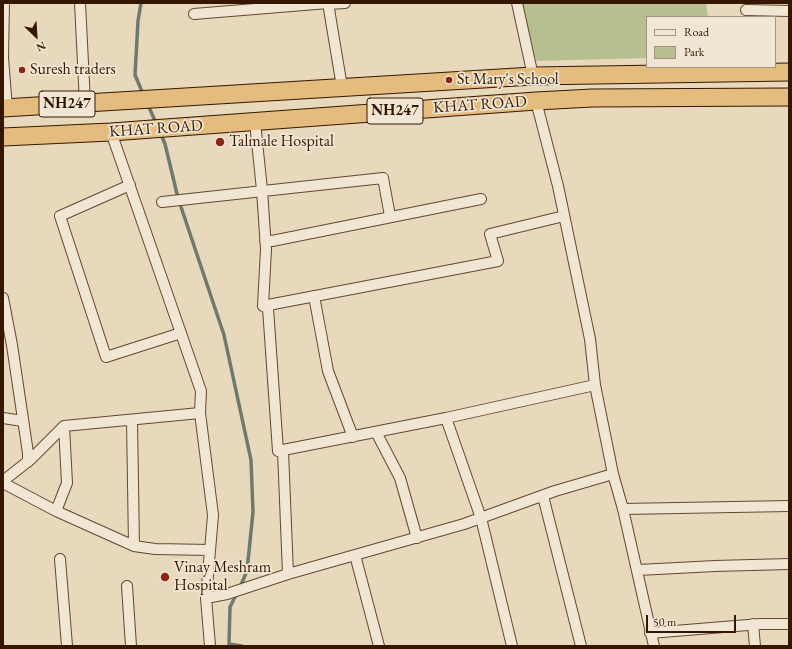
<!DOCTYPE html>
<html>
<head>
<meta charset="utf-8">
<style>
  body { margin:0 }
  #map { position:relative; width:792px; height:649px; overflow:hidden; background:#e8d9bc; font-family:"EB Garamond",serif }
  canvas { display:block }
  .frame { position:absolute; inset:0; border:4px solid #351701; pointer-events:none }
  .legend { position:absolute; left:646px; top:16px; width:130px; height:52px; box-sizing:border-box; background:#f0e6d3; border:1px solid #a5937f; margin:0; padding:5px 7px; list-style:none; font-size:12px; color:#351701 }
  .legend li { display:flex; align-items:center; gap:8px; height:20px }
  .legend b { width:20px; border:1px solid #a5937f }
  .north { position:absolute; left:16px; top:16px; width:40px; height:40px; -webkit-text-stroke:3px #f0e6d3; paint-order:stroke; rotate:155deg; font-size:11px; font-weight:700; line-height:16px; text-align:center; color:#351701 }
  .north::after { content:''; display:block; margin:auto; width:14px; height:18px; background:#351701; clip-path:polygon(50% 0,100% 100%,50% 72%,0 100%) }
  .scale { position:absolute; left:646px; top:615px; width:90px; height:18px; box-sizing:border-box; border:2px solid #351701; border-top:0; padding-left:5px; font-size:12px; line-height:14px; white-space:nowrap; color:#351701; -webkit-text-stroke:3px #f0e6d3; paint-order:stroke }
</style>
</head>
<body>
<div id="map">
<canvas width="792" height="649"></canvas>
<div class="frame"></div>
<ul class="legend">
<li><b style="height:5px;background:#f0e6d3"></b>Road</li>
<li><b style="height:11px;background:#b8bf8f"></b>Park</li>
</ul>
<div class="north">N</div>
<div class="scale">50 m</div>
</div>
<script>
const c = document.querySelector('canvas').getContext('2d');
c.lineJoin = 'round';
function fillPath(path, color) { c.fillStyle = color; c.fill(path, 'evenodd'); }
const shape = rows => new Path2D(rows.map(r => 'M' + r).join(''));
function trace(path, color, width, dash) { c.strokeStyle = color; c.lineWidth = width; c.lineCap = dash ? 'butt' : 'round'; c.setLineDash(dash || []); c.stroke(path); }
function label(font, color, halo, rows, align = 'center') {
  c.font = font + ' "EB Garamond",serif'; c.lineWidth = 3.5; c.setLineDash([]); c.textBaseline = 'middle'; c.strokeStyle = halo; c.fillStyle = color; for (const [text, x, y, turn = 0] of rows) {
    c.save(); c.translate(x, y); c.rotate((+turn || 0) * Math.PI / 180); c.textAlign = isNaN(turn) ? turn : align; if (halo) c.strokeText(text, 0, 0); c.fillText(text, 0, 0); c.restore();
  }
}
fillPath(shape([
  [522,3,706,3,708,17,647,17,647,58,536,61]
]), '#b8bf8f');
trace(shape([
  [141,3,138,21,135,75,144,96],
  [148,105,156,123],
  [160,132,165,144,178,198,224,335,251,460,253,512,247,571,240,587],
  [237,593,230,607,229,644,242,646]
]), '#70796b', 3.5);
const minor = shape([
  [4,3,3,58,7,108],
  [80,3,85,103],
  [328,3,342,87],
  [517,3,533,76],
  [328,4,345,3],
  [746,10,789,11],
  [194,14,328,3],
  [536,101,558,186,590,339,595,385,613,474,623,509,654,646],
  [255,122,262,190,266,249,263,306,498,261,490,234,564,216],
  [130,185,60,216,106,357,181,333],
  [162,202,383,178,390,216],
  [265,240,272,241,481,199],
  [314,296,328,371,353,437],
  [3,298,12,345,28,453,28,462],
  [263,306,268,308,278,451,446,418,595,385],
  [200,413,213,515,206,598,210,646],
  [3,418,23,421],
  [446,418,481,518,512,646],
  [132,420,134,546],
  [376,432,400,478,417,538],
  [283,451,288,574,464,524,555,491,613,474],
  [3,481,31,459,64,426,200,413,201,391,111,132],
  [3,483,56,511,134,546,155,549,210,550],
  [543,496,581,646],
  [623,509,789,506],
  [56,511,67,483,64,426],
  [355,555,379,646],
  [60,559,67,646],
  [638,570,715,566,789,564],
  [127,586,131,646],
  [206,598,227,594,288,574],
  [753,624,755,646],
  [650,633,760,624,789,624]
]);
const trunk = shape([
  [3,108,533,76,789,72],
  [3,137,111,132,536,101,592,98,789,97]
]);
trace(minor, '#624830', 12);
trace(trunk, '#351701', 19);
trace(minor, '#f0e6d3', 10);
trace(trunk, '#e4bc7e', 17);
for (const [x, y, r, color] of [
  [22,70,4,"#8f2418"],
  [449,80,4,"#8f2418"],
  [220,142,5,"#8f2418"],
  [165,577,5,"#8f2418"]
]) { const dot = new Path2D(); dot.arc(x, y, r, 0, 2 * Math.PI); c.fillStyle = color; c.fill(dot); trace(dot, '#f0e6d3', 1.5); }
for (const [x, y, w] of [
  [67,104,56],
  [395,111,56]
]) { const box = new Path2D(); box.roundRect(x - w / 2, y - 13, w, 26, 3); c.fillStyle = '#f0e6d3'; c.fill(box); trace(box, '#351701', 1); }
label('bold 15px', '#351701', null, [
  ["NH247",67,104],
  ["NH247",395,111]
]);
label('16px', '#351701', '#f0e6d3', [
  ["Suresh traders",30,70],
  ["St Mary's School",457,80],
  ["Talmale Hospital",229,142],
  ["Vinay Meshram",174,568],
  ["Hospital",174,586]
], 'left');
label('16px', '#351701', '#f0e6d3', [
  ["KHAT ROAD",480,105,-4],
  ["KHAT ROAD",156,129,-4]
]);
</script>
</body>
</html>
